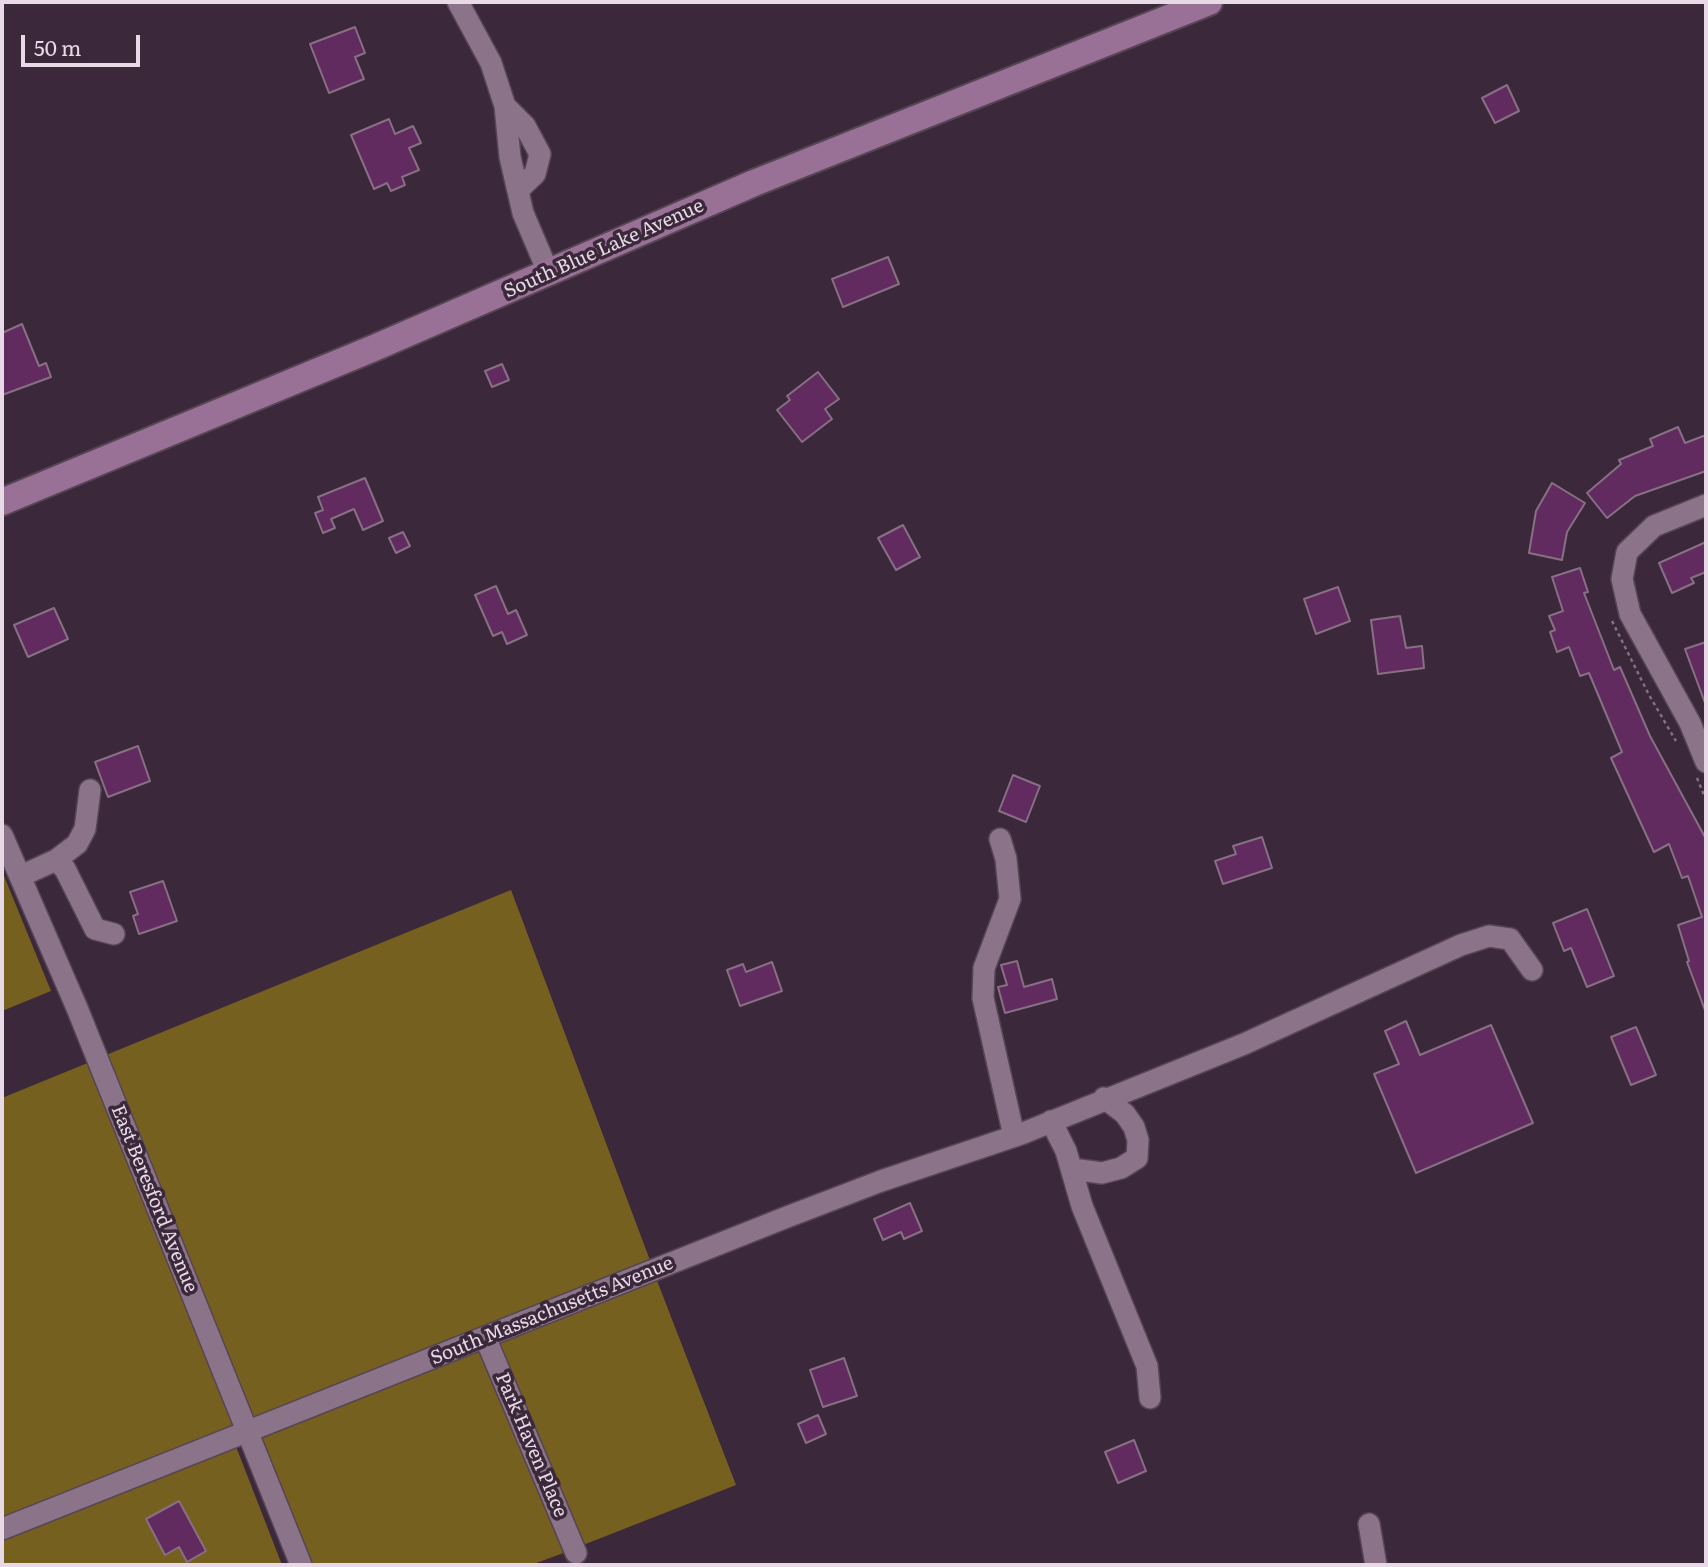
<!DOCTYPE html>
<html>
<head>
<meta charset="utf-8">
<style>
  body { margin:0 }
  #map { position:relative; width:1708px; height:1567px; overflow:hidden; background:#3c283b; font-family:Literata,serif }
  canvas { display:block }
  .frame { position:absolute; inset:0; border:4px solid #e7dae6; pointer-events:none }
  .scale { position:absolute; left:21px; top:35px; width:119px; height:32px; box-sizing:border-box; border:4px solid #e7dae6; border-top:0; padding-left:9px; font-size:21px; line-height:24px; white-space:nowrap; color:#e7dae6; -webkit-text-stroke:5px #3c283b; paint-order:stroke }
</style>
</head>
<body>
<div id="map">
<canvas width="1708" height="1567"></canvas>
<div class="frame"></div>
<div class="scale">50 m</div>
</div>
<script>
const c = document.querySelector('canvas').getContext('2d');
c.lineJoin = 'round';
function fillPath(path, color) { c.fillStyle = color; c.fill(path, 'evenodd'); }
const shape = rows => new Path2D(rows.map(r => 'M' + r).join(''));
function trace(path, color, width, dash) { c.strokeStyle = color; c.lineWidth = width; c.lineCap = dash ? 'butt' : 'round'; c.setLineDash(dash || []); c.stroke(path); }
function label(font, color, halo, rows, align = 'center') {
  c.font = font + ' Literata,serif'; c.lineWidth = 7; c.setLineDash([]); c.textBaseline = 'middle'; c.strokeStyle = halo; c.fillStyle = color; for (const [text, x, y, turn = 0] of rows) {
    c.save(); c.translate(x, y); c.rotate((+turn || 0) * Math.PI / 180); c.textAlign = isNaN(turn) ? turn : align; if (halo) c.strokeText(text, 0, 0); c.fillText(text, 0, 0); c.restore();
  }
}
fillPath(shape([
  [2,871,51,991,2,1011],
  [511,890,651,1263,253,1420,106,1055],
  [90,1062,236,1426,2,1520,2,1098],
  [656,1278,736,1485,583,1545,497,1342],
  [480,1348,566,1552,531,1565,311,1565,259,1435],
  [235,1444,282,1565,2,1565,2,1537]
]), '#766020');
const building = shape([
  [355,27,365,53,355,57,364,79,329,93,310,44,355,27],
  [1507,85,1519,111,1495,123,1482,98,1507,85],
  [389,119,395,134,413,126,421,143,409,148,419,170,402,177,405,185,391,191,387,183,374,189,351,135,389,119],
  [888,257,899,284,843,307,832,279,888,257],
  [22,324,39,366,46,363,51,377,2,395,2,333,22,324],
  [502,364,509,380,492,387,485,371,502,364],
  [818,372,839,399,825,409,832,419,802,442,777,410,790,400,787,396,818,372],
  [1678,427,1685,443,1706,435,1706,471,1635,496,1607,518,1587,493,1621,464,1619,460,1653,446,1650,439,1678,427],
  [365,478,383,521,363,530,354,509,331,519,335,528,323,533,315,513,323,510,318,497,365,478],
  [1552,483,1585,503,1567,532,1562,560,1529,553,1536,511,1552,483],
  [903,525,920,557,896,570,878,538,903,525],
  [403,532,410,546,396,553,389,538,403,532],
  [1706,542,1706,572,1691,578,1694,583,1672,593,1659,563,1706,542],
  [1580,568,1588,592,1584,593,1614,670,1620,667,1650,736,1706,839,1706,1013,1687,962,1689,961,1678,925,1702,917,1688,876,1682,878,1669,844,1654,852,1611,758,1622,752,1589,673,1580,676,1569,647,1557,652,1550,632,1555,630,1549,616,1563,611,1552,577,1580,568],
  [496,586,508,614,516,610,527,635,507,644,502,632,493,636,475,595,496,586],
  [1338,587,1350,621,1316,634,1304,599,1338,587],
  [54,608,68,639,28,657,14,625,54,608],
  [1400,616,1406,648,1422,646,1424,668,1378,674,1371,620,1400,616],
  [1706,642,1706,703,1705,703,1685,649,1706,642],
  [138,746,150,781,108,797,95,762,138,746],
  [1013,775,1040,786,1026,822,999,811,1013,775],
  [1262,837,1272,868,1223,884,1215,861,1236,854,1233,846,1262,837],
  [163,881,177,921,139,934,133,916,138,914,130,892,163,881],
  [1587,909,1614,976,1587,987,1571,948,1564,951,1553,923,1587,909],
  [1017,961,1024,987,1052,979,1057,999,1005,1013,998,987,1007,985,1001,965,1017,961],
  [772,962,782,991,740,1006,727,970,743,964,746,972,772,962],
  [1406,1021,1420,1055,1491,1025,1533,1123,1416,1173,1374,1074,1399,1064,1385,1031,1406,1021],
  [1636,1027,1656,1075,1631,1085,1611,1037,1636,1027],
  [910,1203,922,1231,904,1239,901,1232,883,1240,874,1219,910,1203],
  [844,1358,857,1396,823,1407,810,1370,844,1358],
  [818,1415,826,1434,806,1443,798,1424,818,1415],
  [1134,1440,1146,1471,1118,1483,1105,1452,1134,1440],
  [179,1501,206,1551,187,1562,179,1547,165,1555,146,1519,179,1501]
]);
fillPath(building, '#622b5f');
trace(building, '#876f84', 2);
const minor = shape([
  [458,2,491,63,505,106,510,157,523,213,549,274],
  [505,106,525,126,540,154,535,174,518,190],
  [1706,505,1654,526,1627,552,1622,579,1630,614,1690,723,1706,762],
  [2,835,77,1008,301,1565],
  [1000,839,1006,859,1010,899,984,968,983,998,1014,1136],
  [56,860,65,869,95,929,114,934],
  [21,876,56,860,77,844,85,829,90,790],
  [1051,1121,1066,1151,1082,1206,1147,1366,1150,1398],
  [1072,1169,1102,1173,1121,1168,1137,1158,1138,1140,1134,1127,1125,1114,1104,1098],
  [485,1337,576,1553],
  [1369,1524,1376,1565],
  [2,1529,787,1217,881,1181,1021,1134,1244,1044,1461,945,1489,936,1510,939,1532,970]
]);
const major = shape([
  [2,502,374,348,754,183,1209,2]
]);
trace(minor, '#564554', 24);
trace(major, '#564554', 30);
trace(shape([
  [1612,621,1649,695,1676,741],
  [1697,778,1706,800]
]), '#817080', 2.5, [3.5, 3.5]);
trace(minor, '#8b7489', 21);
trace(major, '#9a7196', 26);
label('19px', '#e7dae6', '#3c283b', [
  ["South Blue Lake Avenue",604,249,-24],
  ["East Beresford Avenue",154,1199,68],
  ["South Massachusetts Avenue",552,1311,-22],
  ["Park Haven Place",531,1445,67]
]);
</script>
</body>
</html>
